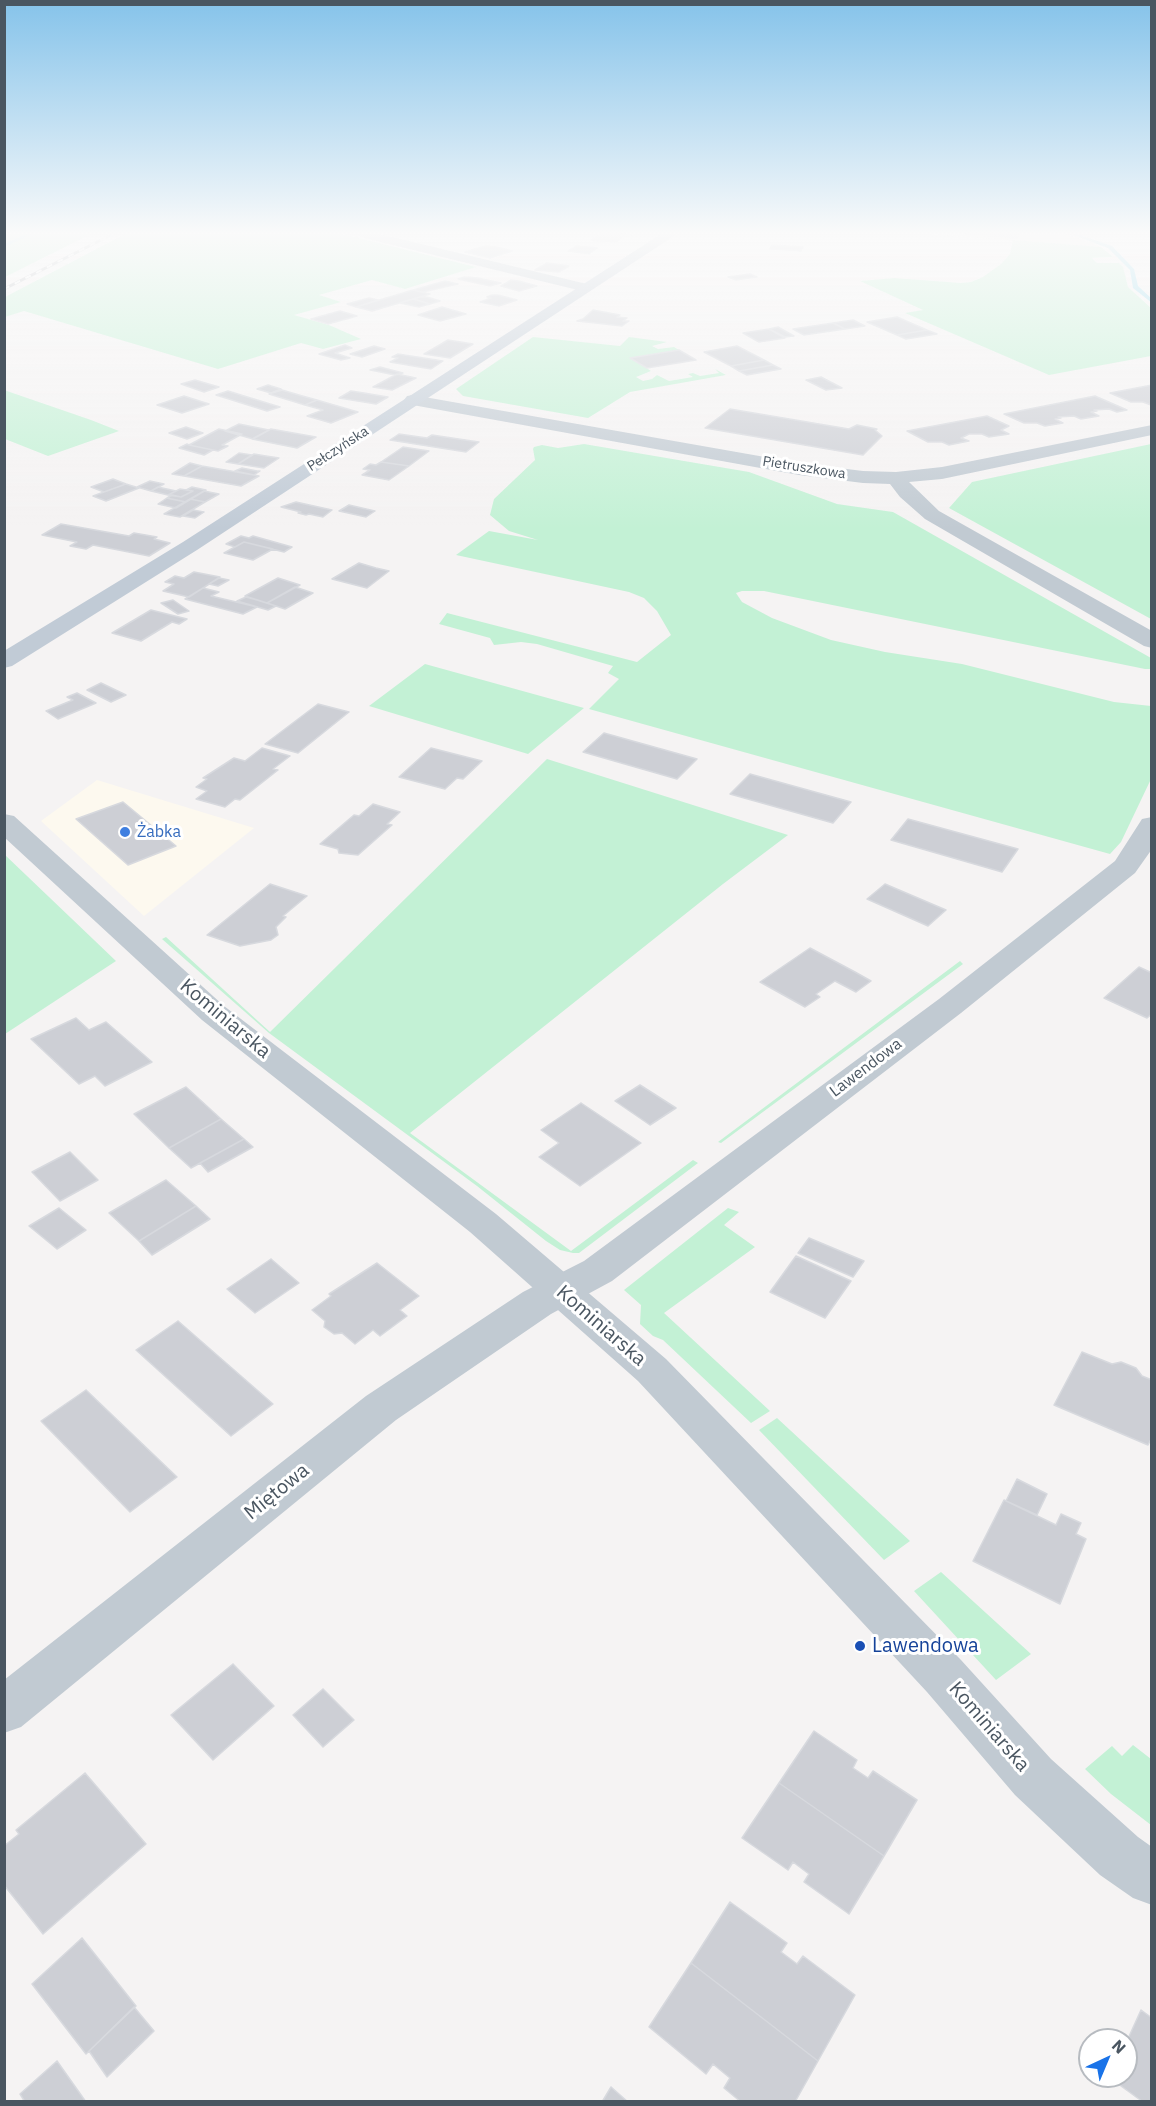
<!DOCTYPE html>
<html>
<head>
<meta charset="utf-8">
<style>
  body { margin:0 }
  #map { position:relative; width:1156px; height:2106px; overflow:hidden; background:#f5f3f3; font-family:"IBM Plex Sans",sans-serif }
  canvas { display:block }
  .frame { position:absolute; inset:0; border:6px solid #4a5661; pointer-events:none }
  .north { position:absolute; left:1078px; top:2028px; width:60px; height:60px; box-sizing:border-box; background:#fff; border:2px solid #b7bbc0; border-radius:50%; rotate:44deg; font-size:16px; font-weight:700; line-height:24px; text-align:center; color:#4a5661 }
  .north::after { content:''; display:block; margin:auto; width:21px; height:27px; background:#1a73e8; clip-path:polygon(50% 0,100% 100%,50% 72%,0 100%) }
</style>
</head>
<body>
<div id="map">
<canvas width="1156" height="2106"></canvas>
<div class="frame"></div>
<div class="north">N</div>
</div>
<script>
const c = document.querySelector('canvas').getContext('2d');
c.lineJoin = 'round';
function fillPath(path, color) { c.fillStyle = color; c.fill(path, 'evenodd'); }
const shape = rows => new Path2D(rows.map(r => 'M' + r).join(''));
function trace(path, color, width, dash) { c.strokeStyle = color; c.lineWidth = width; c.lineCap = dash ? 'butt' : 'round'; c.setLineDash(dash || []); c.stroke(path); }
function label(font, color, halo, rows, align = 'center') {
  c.font = font + ' "IBM Plex Sans",sans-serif'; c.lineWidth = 6; c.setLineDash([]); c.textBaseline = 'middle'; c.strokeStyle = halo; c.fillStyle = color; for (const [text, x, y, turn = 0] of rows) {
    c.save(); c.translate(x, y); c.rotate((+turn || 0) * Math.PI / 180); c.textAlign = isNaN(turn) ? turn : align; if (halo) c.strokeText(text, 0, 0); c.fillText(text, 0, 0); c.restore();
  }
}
fillPath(shape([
  [929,234,1066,234,1101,247],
  [97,780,254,828,144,916,41,821]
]), '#fdf9ef');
fillPath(shape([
  [4,234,91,234,5,277],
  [125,234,342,234,476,267,405,289,372,280,319,295,341,302,294,315,329,325,361,339,323,349,301,343,218,369,24,311,5,317,5,297],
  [1013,240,1101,247,1113,257,1092,258,1097,263,1119,263,1123,267,1128,287,1151,308,1151,356,1049,375,905,313,923,310,860,281,894,278,961,283,971,282,983,277,1001,264,1010,254],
  [533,337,620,346,629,337,667,342,652,346,658,349,674,347,679,350,631,358,651,371,636,377,643,381,652,379,657,375,669,381,693,377,688,374,693,373,700,376,719,373,715,369,726,375,630,392,588,418,463,396,456,389],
  [4,390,91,420,119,431,48,456,5,439],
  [584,444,749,472,837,504,893,512,1151,658,1151,669,1145,669,764,591,742,591,736,593,742,602,772,618,831,640,885,652,962,664,1114,702,1151,706,1151,779,1121,842,1110,854,589,709,619,679,608,673,613,666,537,644,521,642,494,645,490,638,439,624,447,613,637,662,671,635,657,611,644,598,629,592,456,555,489,531,538,540,509,531,490,515,494,499,535,460,533,449,534,447,542,445,558,448],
  [1151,444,1151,619,949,508,972,482],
  [425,664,584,708,528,754,369,706],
  [547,759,788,835,723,884,410,1133,571,1251,693,1160,698,1163,579,1253,573,1253,560,1250,546,1241,477,1186,269,1033,162,939,166,937,270,1032],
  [4,854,116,961,5,1034,4,1034],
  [960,961,963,964,721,1143,718,1142],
  [728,1208,739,1212,724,1225,755,1247,664,1313,770,1411,751,1423,663,1340,653,1336,640,1324,641,1305,624,1290],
  [777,1418,910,1541,884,1560,759,1430],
  [941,1572,1031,1654,996,1680,914,1591],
  [1133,1745,1151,1759,1151,1825,1111,1794,1085,1769,1112,1746,1122,1756]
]), '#c3f1d5');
fillPath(shape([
  [27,234,32,234,4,247,4,244,27,234],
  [1071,234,1077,234,1112,246,1134,269,1138,286,1152,299,1152,303,1133,288,1130,270,1108,248,1071,234]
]), '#90daee');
const building = shape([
  [601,234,618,234,632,235,625,236,615,242,591,240,601,234],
  [966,234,1019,234,1017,238,966,234],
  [772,245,803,247,801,251,770,249,772,245],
  [485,246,496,247,512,251,490,258,465,252,485,246],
  [577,246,578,246,597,248,589,254,568,251,577,246],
  [547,263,556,264,569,266,559,272,535,270,547,263],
  [750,274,757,277,736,280,728,277,750,274],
  [465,277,478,278,501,283,490,286,458,279,465,277],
  [511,280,519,281,537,286,519,291,501,286,511,280],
  [445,281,458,284,423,292,426,293,413,290,445,281],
  [413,290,430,294,372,311,356,307,413,290],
  [492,295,498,295,517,300,499,306,480,302,491,298,487,297,492,295],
  [420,297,427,297,440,301,430,304,413,299,420,297],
  [369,298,378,300,356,307,347,304,369,298],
  [413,299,417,300,430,304,419,307,400,303,413,299],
  [442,307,466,314,440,321,418,315,442,307],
  [593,310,620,315,617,317,627,318,623,321,629,321,622,326,577,321,583,319,593,310],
  [340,311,357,316,328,324,311,319,340,311],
  [897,317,927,330,897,335,867,322,897,317],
  [853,320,865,326,845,329,833,323,853,320],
  [833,323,845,329,804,335,793,329,833,323],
  [778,327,794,336,785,337,769,329,778,327],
  [769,329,785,338,759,342,743,333,769,329],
  [927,330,937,334,906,339,897,335,927,330],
  [448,340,473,344,450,358,424,354,448,340],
  [345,345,352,348,335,353,350,358,341,360,319,354,345,345],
  [374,346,385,349,362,357,350,354,374,346],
  [737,346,764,360,731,366,704,352,737,346],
  [679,350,696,360,647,368,630,358,679,350],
  [398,354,443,361,431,369,390,362,398,358,392,357,398,354],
  [764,360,773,365,739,371,731,366,764,360],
  [773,365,781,369,747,375,739,371,773,365],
  [380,367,403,373,395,375,370,370,380,367],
  [397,374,416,378,392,390,373,387,397,374],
  [821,377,842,388,826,390,806,380,821,377],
  [195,380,219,387,204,392,181,384,195,380],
  [268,385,281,389,271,393,257,389,268,385],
  [1152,385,1151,405,1143,402,1131,402,1110,393,1152,385],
  [282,390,299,395,317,400,305,405,269,394,282,390],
  [228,391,280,407,267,411,216,395,228,391],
  [351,391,364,393,388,397,376,404,339,398,351,391],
  [184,396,209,404,182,413,157,405,184,396],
  [1095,396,1127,410,1117,412,1109,409,1094,410,1097,411,1091,412,1099,416,1081,419,1074,416,1058,417,1061,418,1055,419,1063,423,1045,426,1037,423,1024,423,1004,414,1095,396],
  [317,400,334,405,358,412,331,423,307,416,323,410,305,405,317,400],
  [730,409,849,429,857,425,877,429,875,430,882,436,863,455,705,428,730,409],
  [987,416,1009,426,1001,430,1009,434,989,437,982,434,969,434,961,438,969,441,949,445,942,442,928,442,907,431,987,416],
  [239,424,269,430,253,439,225,431,239,424],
  [186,427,203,433,187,439,169,433,186,427],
  [219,429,242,434,222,445,228,446,218,451,189,445,219,429],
  [271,429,316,437,297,448,252,439,271,429],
  [399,434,427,438,432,435,479,442,466,452,390,440,399,434],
  [187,444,189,445,213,450,204,455,179,448,187,444],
  [403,447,429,451,409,466,381,462,403,447],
  [239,453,252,455,238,464,226,462,239,453],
  [254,454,266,456,279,458,264,468,238,464,254,454],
  [381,462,409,466,389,480,362,475,370,470,363,469,370,464,376,465,381,462],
  [190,463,202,466,184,476,172,474,190,463],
  [202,466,254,475,259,476,241,486,184,476,202,466],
  [242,468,257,471,260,471,254,475,235,471,242,468],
  [113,479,126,484,104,492,91,487,113,479],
  [150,481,164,484,151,491,137,487,150,481],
  [126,484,139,488,106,501,93,496,126,484],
  [158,487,176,491,168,495,151,491,158,487],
  [192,487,206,490,186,502,167,498,172,495,181,497,193,491,186,490,192,487],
  [180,489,193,491,181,497,168,495,180,489],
  [204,491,219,494,205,502,190,499,204,491],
  [167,498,171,499,186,502,176,508,158,504,167,498],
  [190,499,205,502,180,517,164,514,190,499],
  [296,502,332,510,323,517,309,514,306,515,298,513,301,512,281,507,296,502],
  [349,505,375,511,366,517,339,511,349,505],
  [193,510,204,512,195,518,183,516,193,510],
  [61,524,129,536,134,533,157,537,154,539,170,543,149,556,93,545,86,549,70,546,77,542,42,535,61,524],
  [241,536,249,538,253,536,292,547,284,552,244,542,235,547,226,544,241,536],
  [244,542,273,549,253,560,224,553,244,542],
  [359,563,376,568,389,571,367,588,332,579,359,563],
  [194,572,220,577,189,597,163,591,174,584,165,582,175,576,184,578,194,572],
  [219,578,229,580,218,586,209,584,219,578],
  [278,578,300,585,267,603,245,596,278,578],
  [295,587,313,593,285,609,267,603,295,587],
  [203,588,219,592,211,596,257,607,243,614,185,599,203,588],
  [246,597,257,600,276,606,268,610,237,601,246,597],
  [173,600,189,611,178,614,161,603,173,600],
  [151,610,187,619,179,624,172,622,141,641,112,633,151,610],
  [101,683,126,695,111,702,87,690,101,683],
  [77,693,96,703,58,719,46,711,73,700,67,697,77,693],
  [318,704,349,712,298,753,265,744,318,704],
  [604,733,697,759,677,779,583,752,604,733],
  [262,748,290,756,273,769,278,770,240,800,235,799,225,807,196,799,207,791,196,787,207,779,203,778,234,758,245,761,262,748],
  [431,748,482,761,463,779,457,778,445,789,399,777,431,748],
  [750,774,851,802,833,823,730,794,750,774],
  [123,802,176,846,128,865,76,819,123,802],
  [373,804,400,812,387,824,392,825,358,855,339,853,338,849,320,844,354,815,359,816,373,804],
  [908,819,1018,849,1002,872,891,840,908,819],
  [270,884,307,896,283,916,286,917,276,927,278,935,271,940,240,946,207,935,270,884],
  [885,884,946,910,928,926,867,899,885,884],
  [810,948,855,972,871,981,856,992,835,981,816,994,820,997,805,1007,760,982,810,948],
  [1139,967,1152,973,1152,1014,1147,1018,1104,998,1139,967],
  [76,1018,89,1030,106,1022,152,1062,105,1086,95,1076,79,1084,31,1039,76,1018],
  [640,1085,676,1108,650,1125,615,1101,640,1085],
  [186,1087,221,1119,169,1148,134,1114,186,1087],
  [581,1103,641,1143,580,1186,539,1157,559,1143,541,1130,581,1103],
  [221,1119,244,1139,191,1168,169,1148,221,1119],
  [244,1139,253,1147,208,1172,200,1163,244,1139],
  [70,1152,98,1180,60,1201,32,1172,70,1152],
  [166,1180,196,1206,139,1241,109,1213,166,1180],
  [196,1206,210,1219,152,1255,139,1241,196,1206],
  [59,1208,86,1230,57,1249,29,1226,59,1208],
  [809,1238,864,1261,853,1277,798,1253,809,1238],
  [796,1256,851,1281,825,1318,770,1292,796,1256],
  [271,1259,299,1283,255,1313,227,1289,271,1259],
  [377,1263,419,1296,400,1310,407,1316,380,1336,373,1330,355,1344,342,1333,334,1334,324,1327,325,1321,312,1310,331,1296,329,1294,377,1263],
  [178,1321,273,1404,231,1436,136,1350,178,1321],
  [1082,1352,1112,1364,1121,1362,1136,1368,1142,1376,1152,1380,1152,1437,1148,1445,1054,1405,1082,1352],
  [86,1390,177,1477,130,1512,41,1421,86,1390],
  [1017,1479,1047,1494,1037,1515,1006,1501,1017,1479],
  [1004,1500,1056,1525,1061,1514,1081,1523,1076,1534,1086,1539,1060,1604,973,1561,1004,1500],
  [233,1664,274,1706,213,1760,171,1715,233,1664],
  [323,1689,354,1720,323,1747,293,1715,323,1689],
  [814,1731,857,1760,853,1768,868,1778,873,1771,917,1800,884,1856,779,1783,814,1731],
  [85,1773,146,1844,43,1934,4,1885,4,1846,19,1834,16,1830,85,1773],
  [779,1783,884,1856,849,1914,804,1882,809,1874,793,1862,788,1870,742,1838,779,1783],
  [730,1902,787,1943,781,1952,797,1964,803,1956,855,1995,818,2061,691,1963,730,1902],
  [82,1938,136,2006,86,2054,32,1984,82,1938],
  [691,1963,818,2061,795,2102,741,2102,724,2088,730,2078,713,2064,706,2074,649,2027,691,1963],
  [134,2007,154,2031,107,2077,89,2051,134,2007],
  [1141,2010,1152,2018,1152,2102,1143,2102,1110,2078,1111,2076,1126,2076,1126,2043,1141,2010],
  [57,2061,86,2102,25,2102,20,2094,57,2061],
  [611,2087,628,2102,602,2102,611,2087]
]);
fillPath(building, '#cdcfd5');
trace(building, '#d7d9de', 1.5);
fillPath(shape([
  [359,234,380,234,591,285,593,288,586,292,360,237,359,234],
  [413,395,799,463,863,471,896,472,942,467,1152,425,1152,435,942,479,909,482,939,511,1152,631,1152,648,1144,646,925,519,900,497,890,484,863,483,799,475,407,404,404,400,407,396,413,395],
  [1152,817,1152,849,1135,873,961,1013,612,1281,551,1314,396,1420,21,1727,4,1733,4,1680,366,1396,523,1292,584,1261,939,999,1115,861,1142,819,1152,817]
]), '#c1cad2');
fillPath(shape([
  [4,814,14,816,224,1006,496,1214,666,1359,961,1660,1051,1759,1138,1837,1152,1847,1152,1905,1133,1898,1100,1875,1015,1795,927,1692,638,1381,470,1232,202,1020,4,837,4,814]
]), '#c1cad2');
fillPath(shape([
  [661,234,677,234,197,550,12,666,4,668,4,651,183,542,661,234]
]), '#c1cbd6');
const rail = shape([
  [4,289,113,234]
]);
trace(rail, '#b5b8bd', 3);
trace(rail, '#fff', 2, [6]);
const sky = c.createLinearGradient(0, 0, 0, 529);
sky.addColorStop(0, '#85c3ea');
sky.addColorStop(0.44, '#fafafa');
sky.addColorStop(1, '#fafafa00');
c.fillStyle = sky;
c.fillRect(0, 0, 1156, 529);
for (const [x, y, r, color] of [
  [125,832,6,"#3f7fe0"],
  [860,1646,6,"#1a4fb4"]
]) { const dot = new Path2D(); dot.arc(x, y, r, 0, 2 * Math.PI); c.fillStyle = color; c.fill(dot); trace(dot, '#fff', 2); }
label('14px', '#4a5661', '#fff', [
  ["Pełczyńska",338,449,-33],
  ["Pietruszkowa",804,468,9]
]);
label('16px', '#366cbe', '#fff', [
  ["Żabka",137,832]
], 'left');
label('16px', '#4a5661', '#fff', [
  ["Lawendowa",866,1068,-37]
]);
label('20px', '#4a5661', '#fff', [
  ["Kominiarska",225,1019,40],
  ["Kominiarska",601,1326,41],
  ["Miętowa",277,1492,-39],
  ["Kominiarska",989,1727,49]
]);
label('20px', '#164399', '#fff', [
  ["Lawendowa",872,1646]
], 'left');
</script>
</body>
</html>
